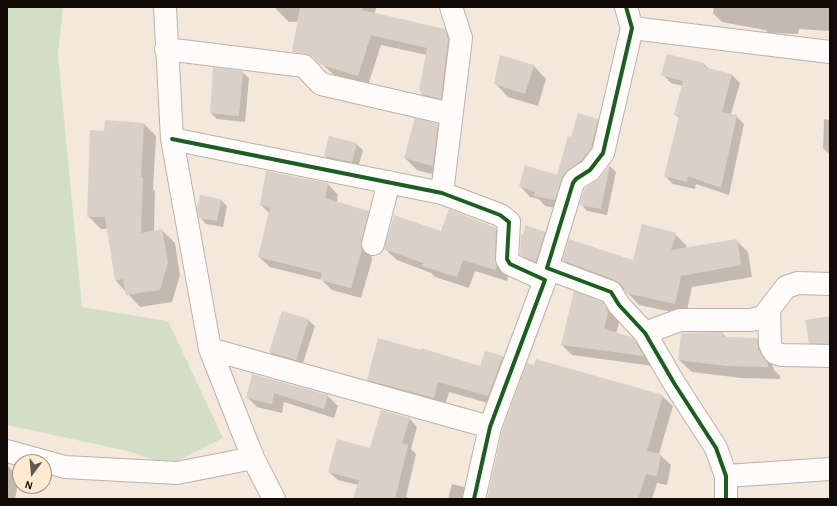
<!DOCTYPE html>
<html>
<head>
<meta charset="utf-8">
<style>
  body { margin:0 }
  #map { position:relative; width:837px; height:506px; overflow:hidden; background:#f4e8dc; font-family:"Alegreya Sans",sans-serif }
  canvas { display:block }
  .frame { position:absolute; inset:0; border:8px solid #120b05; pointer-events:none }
  .north { position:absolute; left:12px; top:454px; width:40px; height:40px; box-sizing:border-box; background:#fee9d2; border:1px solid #a09080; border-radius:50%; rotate:196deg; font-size:11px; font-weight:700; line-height:16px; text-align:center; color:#120b05 }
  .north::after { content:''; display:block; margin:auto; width:14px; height:18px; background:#615850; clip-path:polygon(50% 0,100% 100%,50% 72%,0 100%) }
</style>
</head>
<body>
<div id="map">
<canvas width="837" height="506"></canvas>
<div class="frame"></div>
<div class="north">N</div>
</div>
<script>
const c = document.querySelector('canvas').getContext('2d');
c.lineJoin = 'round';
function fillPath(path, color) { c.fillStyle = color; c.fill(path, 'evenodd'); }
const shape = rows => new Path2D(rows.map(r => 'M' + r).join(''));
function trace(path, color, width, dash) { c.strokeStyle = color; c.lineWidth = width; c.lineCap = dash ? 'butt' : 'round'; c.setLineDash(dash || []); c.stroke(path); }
fillPath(shape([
  [7,7,63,7,58,55,82,307,168,321,223,438,169,465,128,451,7,425]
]), '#d3dec6');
fillPath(shape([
  [276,7,322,7,323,21,289,22,276,9],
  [343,7,377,7,374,14,444,30,455,40,451,108,432,104,422,94,423,92,420,90,427,55,381,45,368,85,333,74,323,65],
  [714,7,830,7,830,31,799,29,798,34,769,33,765,30,722,22,713,13],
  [501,56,534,66,546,79,538,106,508,97,496,84],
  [704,64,709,69,732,75,740,83,731,114,736,116,744,124,729,195,696,184,695,189,673,184,665,176,679,118,676,115,683,86,671,83,663,75],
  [242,72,249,78,245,122,217,119,211,113],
  [824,119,830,120,830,155,823,148],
  [598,120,608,130,565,210,545,206,539,199,530,197,520,186,558,176,572,138],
  [144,124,156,136,153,189,155,191,154,232,162,230,175,243,180,275,172,302,140,307,116,281,108,229,101,229,88,216,105,133],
  [437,125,450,137,445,178,417,170,405,158],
  [356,144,363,150,358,168,331,162,325,156],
  [610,166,616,172,607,215,587,211,581,204],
  [328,184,338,195,337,202,368,212,379,223,371,252,372,260,361,298,332,290,322,280,270,267,259,257,270,214,261,205],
  [201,196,221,200,227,206,223,227,206,224,200,217],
  [496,229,507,240,506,270,508,278,507,281,475,271,469,288,435,277,431,273,397,260,385,249,441,233],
  [545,232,555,243,547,272,532,265,521,254],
  [675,234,687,246,686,248,736,240,748,252,752,277,692,287,686,315,639,305,626,291,575,272,564,260,633,261],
  [602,303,613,314,619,323,616,334,632,338,643,349,653,366,572,355,562,345],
  [830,317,830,350,817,349,810,343],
  [308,320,315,326,302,366,276,359,270,352],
  [723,334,727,338,757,339,770,351,771,362,774,370,780,376,780,379,741,378,692,372,679,360],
  [486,352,503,357,513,367,498,406,449,392,444,408,379,390,368,380,481,367],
  [253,375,328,396,338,406,334,418,284,402,282,413,257,407,247,397],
  [662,396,673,406,659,454,671,465,667,485,657,483,652,499,488,499],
  [409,418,417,427,411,449,416,454,406,497,413,499,354,499,358,485,338,480,329,472,371,449],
  [7,465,19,478,15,499,7,499],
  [452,484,464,487,474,497,474,499,448,499]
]), '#0003');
fillPath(shape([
  [300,7,364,7,362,10,445,29,448,39,441,99,421,94,422,90,419,90,427,48,371,35,358,76,319,64,313,57,306,54,292,52],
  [667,54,704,63,704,67,732,74,722,112,737,115,721,188,688,176,687,182,664,176,679,116,674,115,683,81,661,75],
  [500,55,534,65,525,94,494,84],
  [213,67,243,71,239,116,210,113],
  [578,113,598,119,591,148,581,161,569,169,563,176,555,200,534,196,535,192,519,186,525,165,557,175,568,136,571,137],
  [415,118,438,124,433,166,404,158],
  [105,120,144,123,141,177,143,177,141,233,162,229,168,262,160,290,126,295,123,279,115,281,105,217,87,217,90,130,104,131],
  [329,136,357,143,352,162,324,156],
  [610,165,601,209,579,205,585,188,600,178],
  [266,171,328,183,325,198,369,211,361,241,362,249,351,288,320,280,322,273,258,257,270,207,260,205],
  [200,195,221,199,217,221,199,218,197,208],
  [449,209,496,228,495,258,497,266,495,270,463,260,457,277,422,266,423,263,384,249,394,215,441,231],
  [642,224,676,233,671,250,737,239,741,265,681,276,675,304,626,293,622,285,615,280,562,260,569,239,633,260],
  [525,225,545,232,536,262,520,255,521,235,523,235],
  [574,291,603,302,608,312,604,329,632,337,644,356,561,345],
  [282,311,309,319,296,360,269,352],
  [830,316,830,344,809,343,805,320],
  [721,332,723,333,723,337,757,338,758,349,762,356,768,363,768,367,727,366,678,360,681,333],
  [378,338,421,350,421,348,480,366,485,351,503,356,488,396,438,382,434,398,367,380],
  [536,359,663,395,647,451,661,454,657,476,646,474,638,499,487,499,502,431,527,363,534,365],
  [252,374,328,395,324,409,274,393,272,404,246,398],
  [381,410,410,418,402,443,408,445,395,499,353,499,359,480,328,472,337,439,370,448]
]), '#dad0c7');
const street = shape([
  [165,7,172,139,210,349,253,458,274,499],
  [626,7,632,28,603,153,590,170,576,179,573,183,547,268,611,292,619,305,645,333,674,383,716,448,726,476,726,499],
  [632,28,830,52],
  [166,49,304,66,321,84,451,114],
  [172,139,442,193,500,215,509,222,507,259,510,264,545,280,490,427,474,499],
  [442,193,461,38,451,7],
  [373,244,389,182],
  [769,309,770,344,772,349,775,353,782,355,830,356],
  [645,333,680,320,751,320,763,317,786,287,798,283,830,284],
  [210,349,490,427],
  [7,451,65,467,177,473,253,458],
  [726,476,830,469]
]);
trace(street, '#bbb2a8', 24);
trace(street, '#fdfcfa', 22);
trace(shape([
  [626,7,632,28,603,153,590,170,576,179,573,183,547,268,611,292,619,305,645,333,674,383,716,448,726,476,726,499],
  [172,139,442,193,500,215,509,222,507,259,510,264,545,280,490,427,474,499]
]), '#1b5e20', 4);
</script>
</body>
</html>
